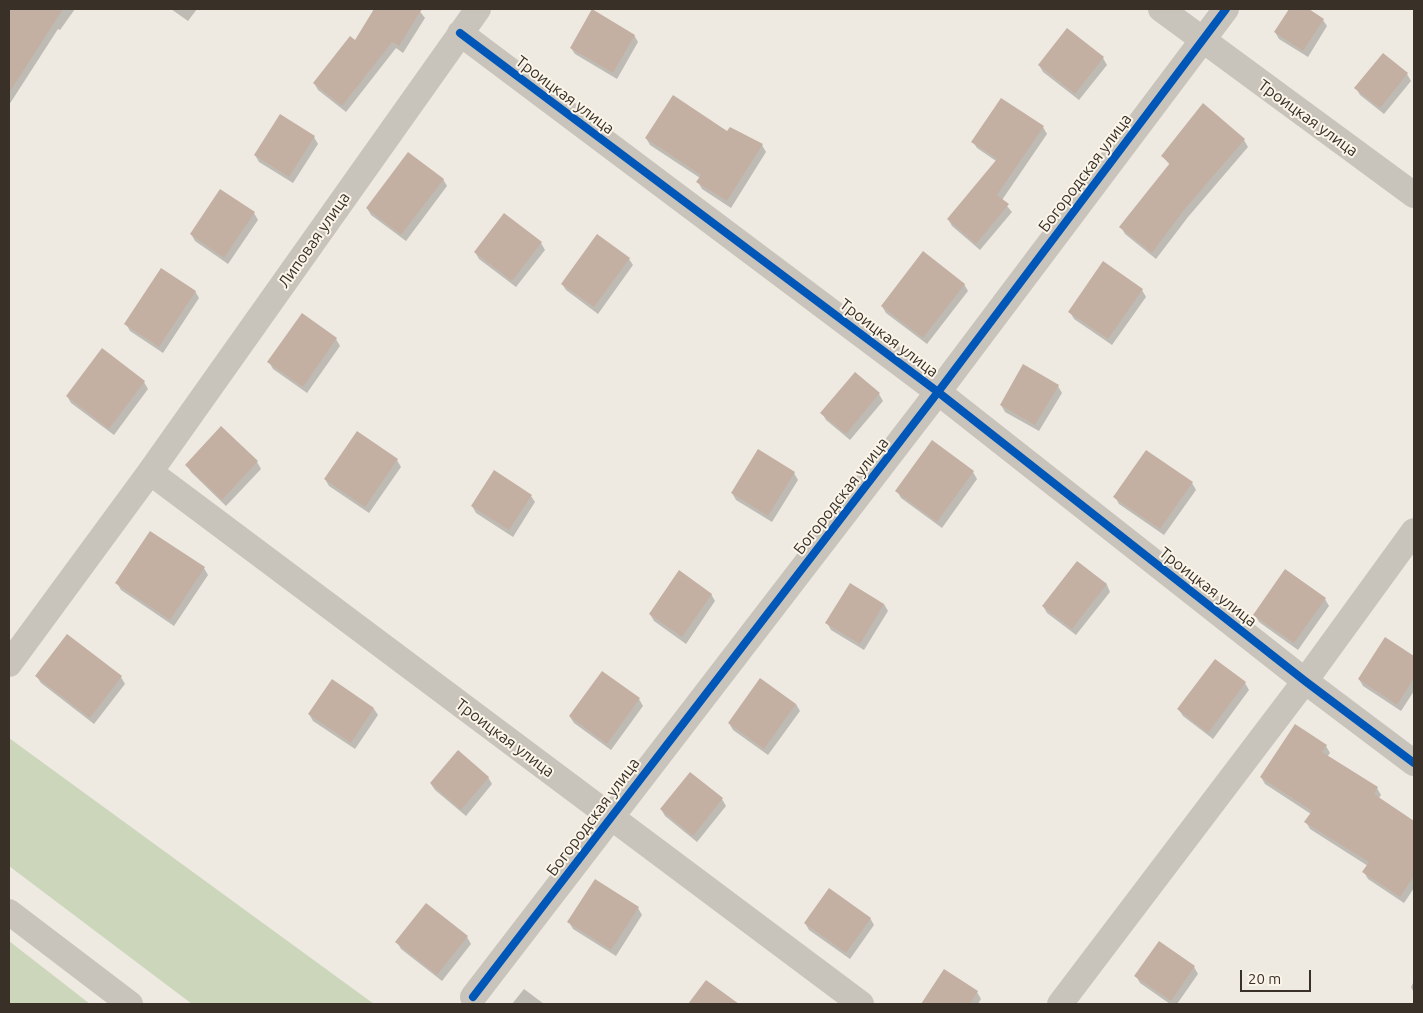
<!DOCTYPE html>
<html>
<head>
<meta charset="utf-8">
<style>
  body { margin:0 }
  #map { position:relative; width:1423px; height:1013px; overflow:hidden; background:#eeeae2; font-family:Ubuntu,sans-serif }
  canvas { display:block }
  .frame { position:absolute; inset:0; border:10px solid #393028; pointer-events:none }
  .scale { position:absolute; left:1240px; top:970px; width:71px; height:22px; box-sizing:border-box; border:2px solid #393028; border-top:0; padding-left:6px; font-size:15px; line-height:18px; white-space:nowrap; color:#393028; -webkit-text-stroke:4px #fbf5e9; paint-order:stroke }
</style>
</head>
<body>
<div id="map">
<canvas width="1423" height="1013"></canvas>
<div class="frame"></div>
<div class="scale">20 m</div>
</div>
<script>
const c = document.querySelector('canvas').getContext('2d');
c.lineJoin = 'round';
function fillPath(path, color) { c.fillStyle = color; c.fill(path, 'evenodd'); }
const shape = rows => new Path2D(rows.map(r => 'M' + r).join(''));
function trace(path, color, width, dash) { c.strokeStyle = color; c.lineWidth = width; c.lineCap = dash ? 'butt' : 'round'; c.setLineDash(dash || []); c.stroke(path); }
function label(font, color, halo, rows, align = 'center') {
  c.font = font + ' Ubuntu,sans-serif'; c.lineWidth = 4; c.setLineDash([]); c.textBaseline = 'middle'; c.strokeStyle = halo; c.fillStyle = color; for (const [text, x, y, turn = 0] of rows) {
    c.save(); c.translate(x, y); c.rotate((+turn || 0) * Math.PI / 180); c.textAlign = isNaN(turn) ? turn : align; if (halo) c.strokeText(text, 0, 0); c.fillText(text, 0, 0); c.restore();
  }
}
fillPath(shape([
  [9,738,374,1004,192,1004,9,866],
  [9,941,90,1004,9,1004]
]), '#ccd6ba');
fillPath(shape([
  [15,9,75,9,60,30,58,29,9,105,9,17],
  [171,9,197,9,188,21],
  [376,9,418,9,425,18,403,53,396,48,346,112,318,90,314,83,355,42],
  [1290,9,1307,9,1323,20,1327,26,1308,57,1279,39,1275,32],
  [634,35,638,42,617,79,575,54,571,48],
  [1103,58,1107,65,1079,100,1043,72,1039,65],
  [1407,74,1411,81,1384,114,1360,95,1356,88],
  [1043,127,1047,134,1002,200,1012,212,980,250,952,226,948,219,996,161,977,148,973,142],
  [728,133,762,145,766,152,731,208,702,189,698,182,700,178,650,145,646,138],
  [314,137,318,144,293,183,259,162,255,155],
  [1244,140,1248,147,1188,217,1156,259,1125,234,1121,227,1170,165,1162,156],
  [443,179,447,186,406,241,371,215,367,208],
  [254,213,258,220,228,264,195,241,191,234],
  [504,214,541,243,545,250,516,287,479,259,475,252],
  [629,259,633,265,598,314,566,290,562,284],
  [964,284,968,291,927,344,886,313,882,306],
  [1142,290,1146,297,1112,345,1074,319,1070,312],
  [195,291,199,298,163,353,130,331,126,324],
  [302,315,336,339,340,346,307,393,273,369,269,362],
  [855,374,879,394,883,401,850,440,826,420,822,413],
  [144,382,148,389,114,435,71,403,67,396],
  [1058,386,1062,393,1039,431,1005,412,1001,405],
  [221,428,257,462,261,469,226,506,191,472,187,465],
  [397,460,401,467,369,513,329,486,325,479],
  [973,472,977,479,942,528,901,498,897,491],
  [794,473,798,480,772,522,736,500,732,493],
  [1192,483,1196,490,1164,535,1119,504,1115,497],
  [531,496,535,502,513,537,476,513,472,506],
  [1078,562,1107,585,1110,592,1076,635,1047,613,1043,606],
  [204,568,208,575,174,626,121,590,117,583],
  [711,594,715,601,686,644,654,621,650,614],
  [1325,599,1329,606,1298,650,1259,622,1255,615],
  [884,604,888,611,864,650,831,630,827,623],
  [1385,639,1414,657,1414,691,1401,711,1363,686,1359,679],
  [1215,661,1245,683,1249,690,1213,739,1183,716,1179,710],
  [37,677,121,677,125,684,94,724,41,683],
  [639,699,643,706,611,750,574,723,570,717],
  [796,704,800,711,768,755,733,730,729,723],
  [374,709,378,715,355,749,313,721,309,714],
  [1326,746,1330,753,1327,757,1377,788,1381,795,1379,798,1414,822,1414,888,1404,903,1368,879,1364,872,1368,866,1310,829,1306,822,1311,814,1265,784,1261,777],
  [488,777,492,784,466,816,435,790,431,784],
  [722,799,726,806,697,842,665,816,661,809],
  [638,908,642,915,616,956,573,929,569,922],
  [870,918,874,925,850,959,809,930,805,923],
  [467,937,471,944,442,981,401,949,397,942],
  [1194,967,1198,974,1177,1004,1170,1004,1140,983,1136,976],
  [944,971,977,992,981,999,978,1004,923,1004],
  [1414,981,1414,993,1411,987],
  [524,989,544,1004,512,1004]
]), '#0003');
fillPath(shape([
  [9,9,63,9,9,93],
  [374,9,422,9,399,46,392,42,342,106,313,83,350,36,355,40],
  [592,9,635,35,613,73,570,48],
  [1289,9,1309,9,1324,19,1303,51,1274,32],
  [1067,28,1104,57,1075,94,1038,65],
  [1383,53,1408,73,1380,108,1354,88],
  [673,95,727,131,730,127,763,144,727,201,696,182,701,175,645,138],
  [1001,98,1044,126,997,195,1009,204,976,244,947,219,997,159,971,142],
  [1203,103,1245,139,1184,210,1152,253,1119,227,1170,163,1161,156],
  [280,114,315,136,289,177,254,155],
  [408,152,444,179,401,235,366,208],
  [220,189,255,212,224,258,190,234],
  [504,213,542,242,512,281,474,252],
  [597,234,630,258,594,307,561,284],
  [923,251,965,284,923,338,881,306],
  [1103,261,1143,289,1108,339,1068,312],
  [161,268,196,291,159,347,124,324],
  [302,313,337,338,303,387,267,362],
  [102,348,145,381,109,429,66,396],
  [1023,364,1059,385,1035,425,1000,405],
  [855,372,880,393,846,434,820,413],
  [221,426,258,461,222,500,185,465],
  [357,431,398,459,365,507,324,479],
  [932,440,974,471,937,522,895,491],
  [758,449,795,472,768,516,731,493],
  [1146,450,1193,482,1160,529,1113,497],
  [494,470,532,495,509,530,471,506],
  [150,531,205,567,170,620,115,583],
  [1077,561,1107,584,1072,629,1042,606],
  [1285,569,1326,598,1294,643,1253,615],
  [679,570,712,594,682,637,649,614],
  [850,583,884,604,860,644,825,623],
  [67,634,122,676,90,718,35,676],
  [1385,637,1414,656,1414,678,1397,705,1358,679],
  [1215,659,1246,682,1208,733,1177,709],
  [602,671,640,698,607,744,569,716],
  [760,678,796,704,764,749,728,723],
  [332,679,374,708,351,743,308,714],
  [1295,724,1327,745,1322,752,1378,787,1374,794,1414,821,1414,876,1400,897,1362,872,1369,862,1304,822,1312,811,1260,777],
  [458,750,489,777,461,810,430,783],
  [690,772,723,798,693,836,660,809],
  [595,879,639,907,611,950,567,922],
  [829,888,871,918,846,953,804,923],
  [426,903,468,936,437,975,395,942],
  [1159,941,1195,966,1171,1001,1134,976],
  [944,969,978,991,970,1004,921,1004],
  [706,980,739,1004,688,1004]
]), '#c4b0a2');
trace(shape([
  [1161,9,1414,195],
  [460,33,938,392,1305,681,1414,763],
  [150,472,861,1004],
  [9,664,150,472,478,9],
  [9,912,130,1004],
  [473,997,938,392,1226,9],
  [1060,1004,1305,681,1414,531]
]), '#c8c3bb', 26);
trace(shape([
  [460,33,938,392,1305,681,1414,763],
  [473,997,938,392,1226,9]
]), '#0057b8', 8);
label('16px', '#393028', '#fbf5e9', [
  ["Троицкая улица",565,95,37],
  ["Троицкая улица",1308,118,36],
  ["Богородская улица",1085,173,-53],
  ["Липовая улица",314,240,-55],
  ["Троицкая улица",889,338,37],
  ["Богородская улица",841,496,-52],
  ["Троицкая улица",1208,587,38],
  ["Троицкая улица",505,738,37],
  ["Богородская улица",593,817,-53]
]);
</script>
</body>
</html>
